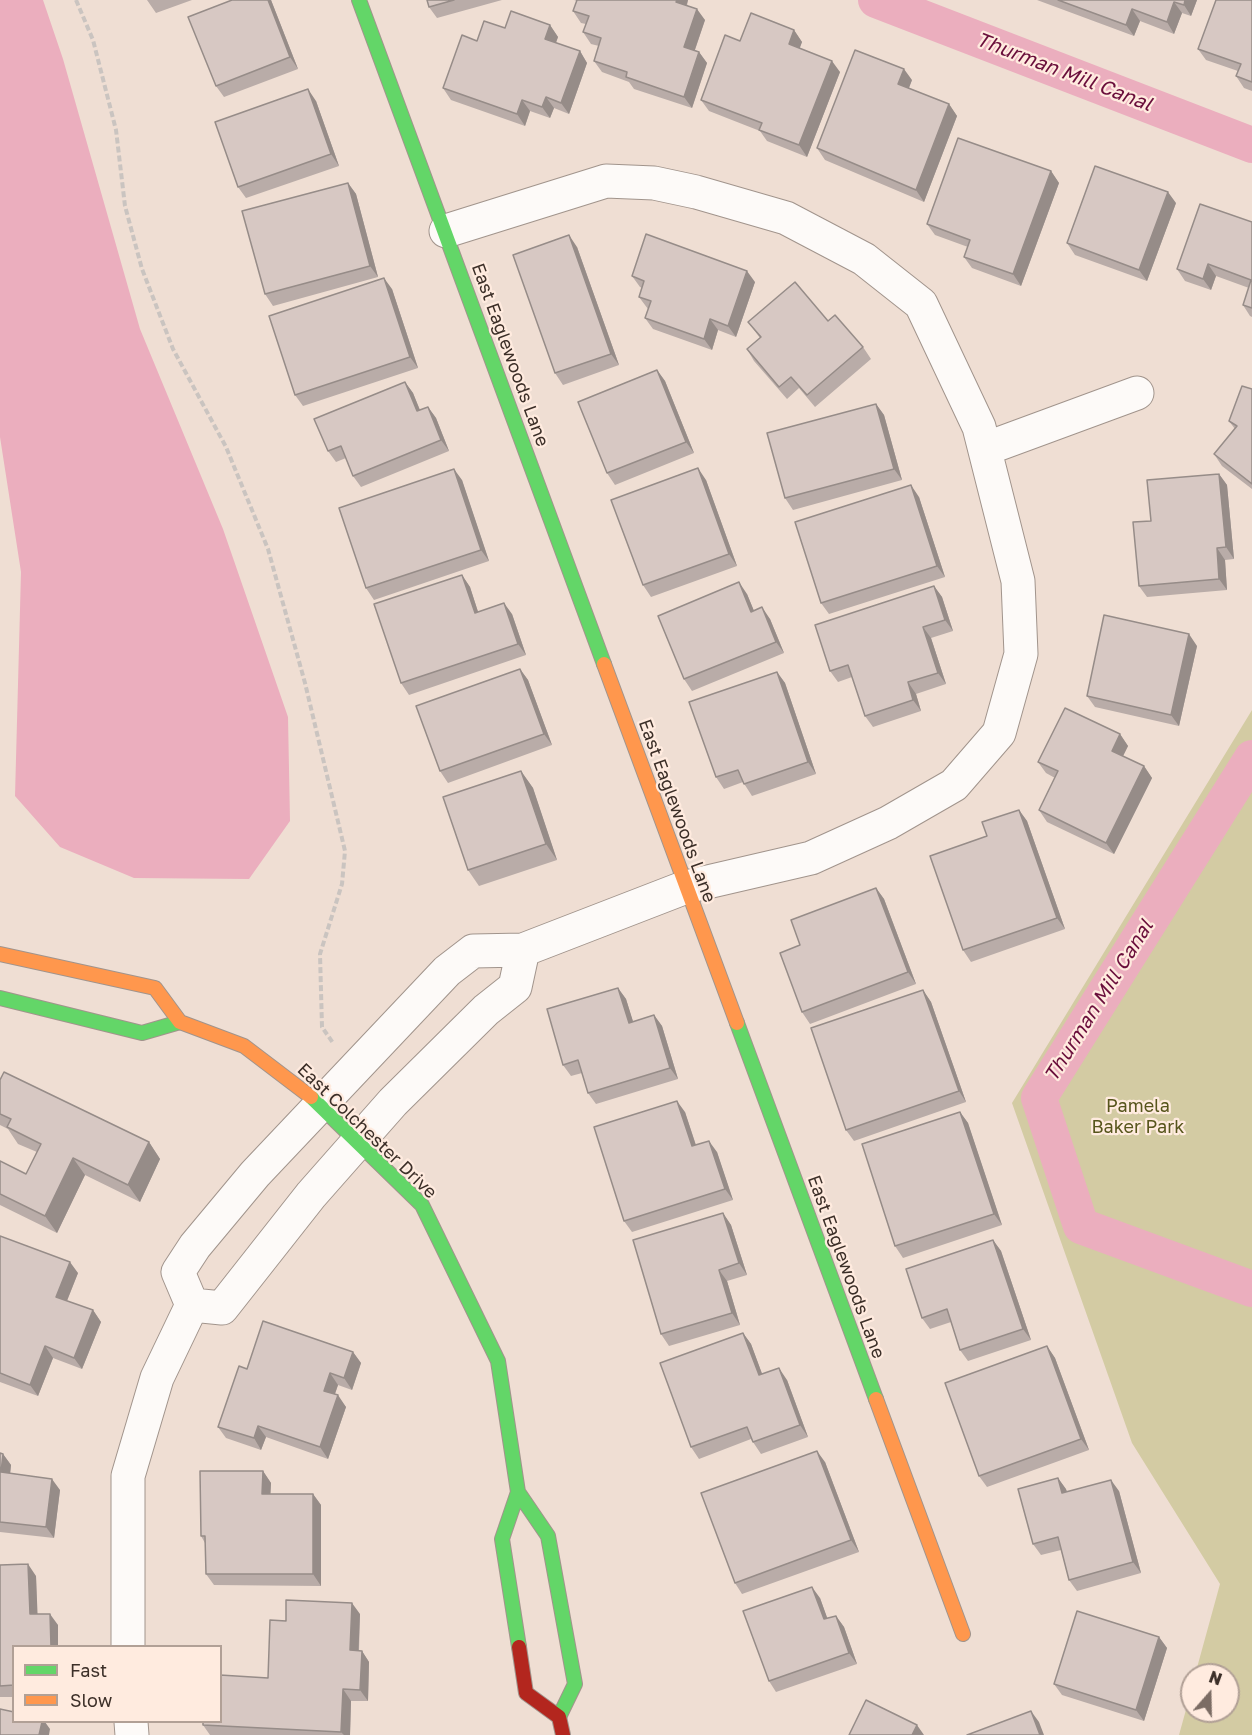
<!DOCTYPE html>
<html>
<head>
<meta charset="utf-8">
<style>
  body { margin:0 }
  #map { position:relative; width:1252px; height:1735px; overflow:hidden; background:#efded3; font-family:"Golos Text",sans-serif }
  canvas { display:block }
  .legend { position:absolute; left:12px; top:1645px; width:210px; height:78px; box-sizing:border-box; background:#ffebdf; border:2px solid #b1a096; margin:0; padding:8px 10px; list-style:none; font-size:18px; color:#3c2f28 }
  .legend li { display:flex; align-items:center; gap:12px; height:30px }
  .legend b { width:30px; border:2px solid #b1a096 }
  .north { position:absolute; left:1180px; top:1663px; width:60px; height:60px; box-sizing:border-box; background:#ffebdf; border:2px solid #b1a096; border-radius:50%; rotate:20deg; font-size:16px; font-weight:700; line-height:24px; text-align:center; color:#3c2f28 }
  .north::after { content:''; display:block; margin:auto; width:21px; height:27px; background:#7b6c64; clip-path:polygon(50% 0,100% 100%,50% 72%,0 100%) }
</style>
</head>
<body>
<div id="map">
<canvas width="1252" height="1735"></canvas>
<ul class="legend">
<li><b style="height:8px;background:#63d668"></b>Fast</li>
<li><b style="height:8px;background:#ff974d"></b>Slow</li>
</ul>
<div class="north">N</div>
</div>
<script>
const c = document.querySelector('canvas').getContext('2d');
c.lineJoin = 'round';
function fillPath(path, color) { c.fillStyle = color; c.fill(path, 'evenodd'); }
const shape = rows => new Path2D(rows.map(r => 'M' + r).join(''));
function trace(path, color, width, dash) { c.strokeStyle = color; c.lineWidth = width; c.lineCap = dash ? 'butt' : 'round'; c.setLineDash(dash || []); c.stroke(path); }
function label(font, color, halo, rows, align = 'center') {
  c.font = font + ' "Golos Text",sans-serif'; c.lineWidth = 4.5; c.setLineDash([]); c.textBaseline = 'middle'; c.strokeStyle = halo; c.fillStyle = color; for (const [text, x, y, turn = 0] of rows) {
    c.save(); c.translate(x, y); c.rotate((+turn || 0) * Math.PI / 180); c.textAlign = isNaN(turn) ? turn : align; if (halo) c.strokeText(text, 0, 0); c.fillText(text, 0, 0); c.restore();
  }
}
fillPath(shape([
  [1252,710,1252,1735,1179,1735,1192,1688,1192,1711,1228,1711,1228,1675,1195,1675,1220,1584,1132,1443,1012,1103]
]), '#d3cba3');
fillPath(shape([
  [0,0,43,0,63,59,140,329,223,529,288,717,290,821,249,879,134,878,60,847,15,796,21,572,0,437]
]), '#ebaebe');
trace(shape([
  [876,0,1252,145],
  [1252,758,1039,1098,1081,1226,1252,1289]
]), '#ebaebe', 36);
const street = shape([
  [446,231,606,181,654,183,696,192,786,218,864,259,921,304,979,427,1018,581,1021,654,999,733,954,785,888,823,811,858,686,887,523,950],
  [985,449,1137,393],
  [523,950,515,987,486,1010,393,1102,311,1195,222,1308,192,1305,178,1272,195,1246,255,1174,447,971,473,951,523,950],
  [128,1646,128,1476,157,1378,192,1305],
  [131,1722,132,1735]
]);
const fast = shape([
  [359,0,604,664],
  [0,998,142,1033,180,1022],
  [737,1023,876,1399],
  [311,1097,422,1205,498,1361,518,1492],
  [519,1647,502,1539,518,1492,548,1536,575,1684,559,1717]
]);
const slow = shape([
  [604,664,737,1023],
  [0,954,155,988,180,1022,244,1046,311,1097],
  [876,1399,963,1634]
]);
const jam = shape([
  [519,1647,526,1693,559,1717,563,1735]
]);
trace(street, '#a1948c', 35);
trace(fast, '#a1948c', 16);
trace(slow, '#a1948c', 16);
trace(jam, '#a1948c', 16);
trace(shape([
  [76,0,93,40,116,130,125,206,142,269,173,349,226,447,268,549,305,683,345,851,342,884,320,954,322,1027,333,1043]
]), '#cac4c0', 4, [6, 3]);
trace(street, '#fdfaf8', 33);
trace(fast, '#63d668', 14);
trace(slow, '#ff974d', 14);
trace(jam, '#b3261e', 14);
fillPath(shape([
  [147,0,192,0,156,13],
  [232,0,271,0,298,69,224,97,216,86],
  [427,0,502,0,437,18,429,7],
  [574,0,688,0,687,6,705,20,695,50,699,52,707,63,692,108,634,89,629,82,602,72,594,61,599,46,591,44,583,32,586,24,581,23,573,11,577,1],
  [1037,0,1197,0,1191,16,1182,13,1174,34,1140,21,1134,36],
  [1215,0,1252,0,1252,91,1244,88,1236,76,1238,71,1206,60,1198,49,1216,1],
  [550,25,558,37,556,43,580,51,587,63,569,114,554,108,550,118,530,111,525,126,451,100,443,88,477,41,505,28],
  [794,30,802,42,799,48,840,72,807,157,767,141,760,131,709,111,701,100,740,41],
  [912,80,908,89,949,104,957,116,924,202,825,160,817,148],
  [316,101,339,166,246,198,238,187],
  [1051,171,1059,183,1021,286,972,268,964,257,968,247,935,235,927,224],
  [348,183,356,194,378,277,273,306,265,294],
  [1176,203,1147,281,1075,255,1067,243],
  [1252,222,1252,317,1250,316,1243,305,1249,288,1216,276,1211,290,1185,281,1177,269],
  [577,247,619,365,563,385,555,373],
  [632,276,755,282,736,337,718,330,712,350,653,329,645,318,648,309,639,297,642,288,640,287],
  [392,289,418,368,303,406,295,395],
  [828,321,863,347,871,359,815,407,799,388,787,399,754,361,747,349,760,338,748,322],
  [657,370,665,381,694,453,615,485,607,473],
  [405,382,413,393,420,410,428,407,436,418,449,451,361,487,353,476,346,458,336,462,328,451],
  [1252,389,1252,489,1222,466,1214,454,1235,429,1229,421],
  [876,404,884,415,902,480,793,510,785,498],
  [1219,474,1227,485,1234,559,1225,560,1227,590,1147,597,1139,586,1151,521],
  [462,480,489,561,374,600,366,588],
  [706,480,737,566,651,597,643,585],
  [919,497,945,577,829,614,821,603],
  [462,575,470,587,478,612,512,614,526,655,409,695,401,683],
  [934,586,942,597,953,631,931,638,946,684,916,694,921,711,873,727,865,716,852,677,838,682,830,671],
  [747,594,754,611,770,619,784,653,692,691,684,679],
  [1197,646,1179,726,1095,707,1087,696],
  [520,669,528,680,552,745,448,783,440,771],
  [777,672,785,683,816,774,752,796,743,782,724,789,716,777],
  [1120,734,1128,746,1123,756,1144,766,1152,778,1114,854,1047,822,1039,810,1055,778,1046,773,1038,762],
  [521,771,533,788,557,860,479,886,468,870],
  [1019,810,1027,821,1065,929,971,962,963,950,987,836],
  [876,888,884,899,916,984,810,1024,802,1012,800,945],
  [618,988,626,999,633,1022,654,1015,662,1026,678,1079,596,1104,588,1093,582,1073,571,1076,563,1065],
  [923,990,931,1002,966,1102,854,1141,846,1130],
  [0,1080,149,1142,160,1159,140,1202,85,1175,57,1233,0,1205,0,1161,26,1174,37,1152,18,1144,8,1129,0,1125],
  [685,1112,696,1145,717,1152,733,1200,632,1232,624,1221],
  [960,1112,968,1123,1002,1225,903,1258,895,1246],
  [723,1213,731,1225,747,1275,727,1281,740,1325,669,1346,661,1334],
  [0,1236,78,1273,67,1301,93,1310,101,1322,82,1369,53,1358,38,1396,0,1382],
  [993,1240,1001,1251,1031,1340,968,1361,960,1350,951,1322,930,1329,922,1318],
  [743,1333,751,1344,762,1374,787,1380,808,1437,761,1454,751,1439,699,1459,691,1447],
  [1047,1346,1055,1358,1089,1450,987,1487,979,1476],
  [353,1352,361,1363,352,1390,338,1385,335,1394,346,1407,328,1459,266,1437,261,1450,226,1438,218,1427,247,1369],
  [0,1453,3,1454,11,1465,10,1474,60,1490,54,1538,0,1532],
  [825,1462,859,1552,742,1594,735,1583],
  [263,1471,271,1483,270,1494,313,1494,321,1505,321,1586,214,1585,206,1574,205,1543,201,1536],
  [1058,1478,1067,1491,1119,1491,1141,1573,1077,1591,1069,1580,1061,1550,1041,1555,1033,1544],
  [0,1565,36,1576,37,1614,58,1625,58,1647,14,1647,14,1697,0,1697],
  [820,1598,827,1618,836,1616,844,1627,857,1664,776,1692,769,1681],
  [360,1614,359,1651,362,1651,369,1662,368,1701,351,1701,350,1735,210,1735,203,1725,268,1678,286,1621],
  [1159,1637,1167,1648,1144,1721,1062,1695,1054,1684]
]), '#b9aca8');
fillPath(shape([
  [268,0,271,0,298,69,290,57],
  [677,0,688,0,684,13,676,2],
  [1185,0,1197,0,1191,16,1184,5],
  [1174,2,1182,13,1174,34,1167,22],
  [697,9,705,20,692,58,684,47],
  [1132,9,1140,21,1134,36,1126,25],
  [550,25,558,37,553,50,545,39],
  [794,30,802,42,797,56,789,44],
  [580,51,587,63,569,114,561,103],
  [699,52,707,63,692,108,684,97],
  [832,61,840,72,807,157,799,145],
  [904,69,912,80,906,96,898,84],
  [308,89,316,101,339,166,331,154],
  [546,97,554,108,550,118,542,107],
  [522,100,530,111,525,126,517,114],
  [949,104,957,116,924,202,916,190],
  [1051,171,1059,183,1021,286,1013,274],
  [348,183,356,194,378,277,370,266],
  [1168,192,1176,203,1147,281,1139,270],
  [569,235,577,247,619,365,611,354],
  [1208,264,1216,276,1211,290,1203,279],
  [747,271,755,282,736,337,728,326],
  [384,278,392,289,418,368,410,357],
  [710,319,718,330,712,350,704,339],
  [657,370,665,381,694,453,686,442],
  [405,382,413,393,425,423,417,411],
  [876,404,884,415,902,480,894,469],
  [428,407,436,418,449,451,441,440],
  [698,468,706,480,737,566,729,554],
  [454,469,462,480,489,561,481,550],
  [1219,474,1227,485,1234,559,1226,547],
  [911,485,919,497,945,577,937,566],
  [1217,548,1225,560,1227,590,1219,579],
  [462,575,470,587,482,624,475,613],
  [739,582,747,594,759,623,751,612],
  [934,586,942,597,953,631,945,620],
  [504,603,512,614,526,655,518,644],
  [762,607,770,619,784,653,776,642],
  [923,627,931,638,946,684,938,673],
  [1189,634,1197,646,1179,726,1171,715],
  [520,669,528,680,552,745,544,734],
  [777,672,785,683,816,774,808,762],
  [908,682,916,694,921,711,913,700],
  [1120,734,1128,746,1120,762,1112,751],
  [1144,766,1152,778,1114,854,1106,843],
  [521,771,533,788,557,860,546,844],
  [1019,810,1027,821,1065,929,1057,918],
  [876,888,884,899,916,984,908,972],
  [618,988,626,999,637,1034,629,1023],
  [923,990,931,1002,966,1102,959,1091],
  [654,1015,662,1026,678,1079,670,1068],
  [677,1101,685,1112,700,1158,692,1146],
  [960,1112,968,1123,1002,1225,994,1214],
  [709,1141,717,1152,733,1200,725,1189],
  [149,1142,160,1159,140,1202,128,1185],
  [73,1158,85,1175,57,1233,45,1216],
  [723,1213,731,1225,747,1275,739,1263],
  [993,1240,1001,1251,1031,1340,1023,1329],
  [70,1262,78,1273,64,1308,56,1297],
  [719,1270,727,1281,740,1325,732,1313],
  [93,1310,101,1322,82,1369,74,1358],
  [743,1333,751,1344,767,1387,759,1375],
  [45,1346,53,1358,38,1396,30,1385],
  [1047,1346,1055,1358,1089,1450,1081,1439],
  [353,1352,361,1363,352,1390,344,1378],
  [779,1368,787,1380,808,1437,800,1425],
  [330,1373,338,1385,332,1402,324,1391],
  [338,1395,346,1407,328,1459,320,1447],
  [258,1426,266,1437,261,1450,254,1438],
  [817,1451,825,1462,859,1552,851,1540],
  [3,1454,11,1465,9,1484,1,1472],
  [263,1471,271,1483,270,1505,262,1494],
  [1058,1478,1066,1489,1070,1504,1062,1493],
  [52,1479,60,1490,54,1538,46,1527],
  [1111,1480,1119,1491,1141,1573,1133,1562],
  [313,1494,321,1505,321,1586,313,1574],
  [28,1564,36,1576,38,1625,30,1614],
  [812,1587,820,1598,832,1631,824,1619],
  [352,1603,360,1614,358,1662,350,1650],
  [50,1614,58,1625,58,1647,51,1647],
  [836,1616,844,1627,857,1664,849,1653],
  [1159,1637,1167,1648,1144,1721,1136,1710],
  [362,1651,369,1662,368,1701,360,1690],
  [343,1689,351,1701,350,1735,344,1735,341,1732],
  [1031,1711,1039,1722,1044,1735,1040,1735],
  [42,1722,45,1722,50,1729,49,1735,39,1735],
  [917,1725,924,1735,912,1735]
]), '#968c88');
const building = shape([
  [232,0,268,0,290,57,216,86,188,17,232,0],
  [427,0,454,0,429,7,427,0],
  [577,0,677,0,676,2,697,9,684,47,699,52,684,97,626,77,627,72,594,61,601,38,583,32,589,16,573,11,577,0],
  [1058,0,1185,0,1184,5,1174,2,1167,22,1132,9,1126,25,1058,0],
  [1216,0,1252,0,1252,82,1236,76,1241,64,1198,49,1216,0],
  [511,11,550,25,545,39,580,51,561,103,546,97,542,107,522,100,517,114,443,88,462,35,477,41,484,21,505,28,511,11],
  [751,13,794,30,789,44,832,61,799,145,759,130,762,123,701,100,725,35,740,41,751,13],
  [855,50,904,69,898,84,949,104,916,190,817,148,855,50],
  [308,89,331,154,238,187,215,122,308,89],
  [958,138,1051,171,1013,274,964,257,970,240,927,224,958,138],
  [1095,166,1168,192,1139,270,1067,243,1095,166],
  [348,183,370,266,265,294,242,211,348,183],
  [1200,204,1252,222,1252,308,1243,305,1251,280,1208,264,1203,279,1177,269,1200,204],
  [646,234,747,271,728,326,710,319,704,339,645,318,651,301,639,297,644,281,632,276,646,234],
  [569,235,611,354,555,373,513,255,569,235],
  [384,278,410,357,295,395,269,316,384,278],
  [795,282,828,321,835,315,863,347,807,395,791,377,779,387,747,349,761,337,748,322,795,282],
  [657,370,686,442,607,473,578,402,657,370],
  [405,382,417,411,428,407,441,440,353,476,341,446,328,451,314,419,405,382],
  [1242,386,1252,389,1252,484,1214,454,1237,426,1229,421,1242,386],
  [876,404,894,469,785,498,767,433,876,404],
  [698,468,729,554,643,585,611,500,698,468],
  [454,469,481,550,366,588,339,508,454,469],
  [1219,474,1226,547,1217,548,1219,579,1139,586,1133,522,1151,521,1147,480,1219,474],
  [911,485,937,566,821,603,795,522,911,485],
  [462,575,475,613,504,603,518,644,401,683,374,604,462,575],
  [739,582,751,612,762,607,776,642,684,679,658,616,739,582],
  [934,586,945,620,923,627,938,673,908,682,913,700,865,716,848,665,830,671,815,625,934,586],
  [1104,615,1189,634,1171,715,1087,696,1104,615],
  [520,669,544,734,440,771,416,706,520,669],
  [777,672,808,762,744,784,738,770,716,777,689,702,777,672],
  [1065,708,1120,734,1112,751,1144,766,1106,843,1039,810,1058,771,1038,762,1065,708],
  [521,771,546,844,468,870,443,797,521,771],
  [1019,810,1057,918,963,950,930,856,987,836,982,822,1019,810],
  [876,888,908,972,802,1012,780,953,800,945,791,920,876,888],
  [618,988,629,1023,654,1015,670,1068,588,1093,578,1060,563,1065,547,1009,618,988],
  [923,990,959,1091,846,1130,811,1028,923,990],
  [4,1072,149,1142,128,1185,73,1158,45,1216,0,1194,0,1161,26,1174,41,1144,7,1127,11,1119,0,1114,0,1080,4,1072],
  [677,1101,692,1146,709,1141,725,1189,624,1221,594,1127,677,1101],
  [960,1112,994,1214,895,1246,862,1144,960,1112],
  [723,1213,739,1263,719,1270,732,1313,661,1334,633,1240,723,1213],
  [0,1236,70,1262,56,1297,93,1310,74,1358,45,1346,30,1385,0,1373,0,1236],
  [993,1240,1023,1329,960,1350,947,1309,922,1318,906,1269,993,1240],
  [263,1321,353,1352,344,1378,330,1373,324,1391,338,1395,320,1447,258,1426,254,1438,218,1427,239,1366,247,1369,263,1321],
  [743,1333,759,1375,779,1368,800,1425,753,1442,747,1427,691,1447,660,1363,743,1333],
  [1047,1346,1081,1439,979,1476,945,1383,1047,1346],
  [817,1451,851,1540,735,1583,701,1493,817,1451],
  [0,1453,3,1454,1,1472,52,1479,46,1527,0,1522,0,1453],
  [200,1471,263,1471,262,1494,313,1494,313,1574,206,1574,205,1536,201,1536,200,1471],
  [1058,1478,1062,1493,1111,1480,1133,1562,1069,1580,1058,1537,1033,1544,1018,1489,1058,1478],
  [28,1564,30,1614,50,1614,51,1647,14,1647,14,1685,0,1686,0,1565,28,1564],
  [812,1587,824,1619,836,1616,849,1653,769,1681,743,1611,812,1587],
  [286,1600,352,1603,350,1650,362,1651,360,1690,343,1689,341,1732,203,1725,203,1722,220,1722,220,1675,268,1678,270,1620,286,1621,286,1600],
  [1077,1611,1159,1637,1136,1710,1054,1684,1077,1611],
  [866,1700,917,1725,912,1735,849,1735,866,1700],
  [0,1709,14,1712,14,1722,42,1722,39,1735,0,1735,0,1709],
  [1031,1711,1040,1735,967,1735,1031,1711]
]);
fillPath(building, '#d7c8c3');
trace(building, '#968c88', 1.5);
label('18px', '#3c2f28', '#ffebdf', [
  ["East Eaglewoods Lane",510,355,70],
  ["East Eaglewoods Lane",677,811,70],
  ["East Colchester Drive",367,1131,44],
  ["East Eaglewoods Lane",846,1267,70]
]);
label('18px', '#57551c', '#ffebdf', [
  ["Pamela",1138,1106],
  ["Baker Park",1138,1127]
]);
label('italic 20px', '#6a0e3b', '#ffebdf', [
  ["Thurman Mill Canal",1064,72,21],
  ["Thurman Mill Canal",1099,1001,-58]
]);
</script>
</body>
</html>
